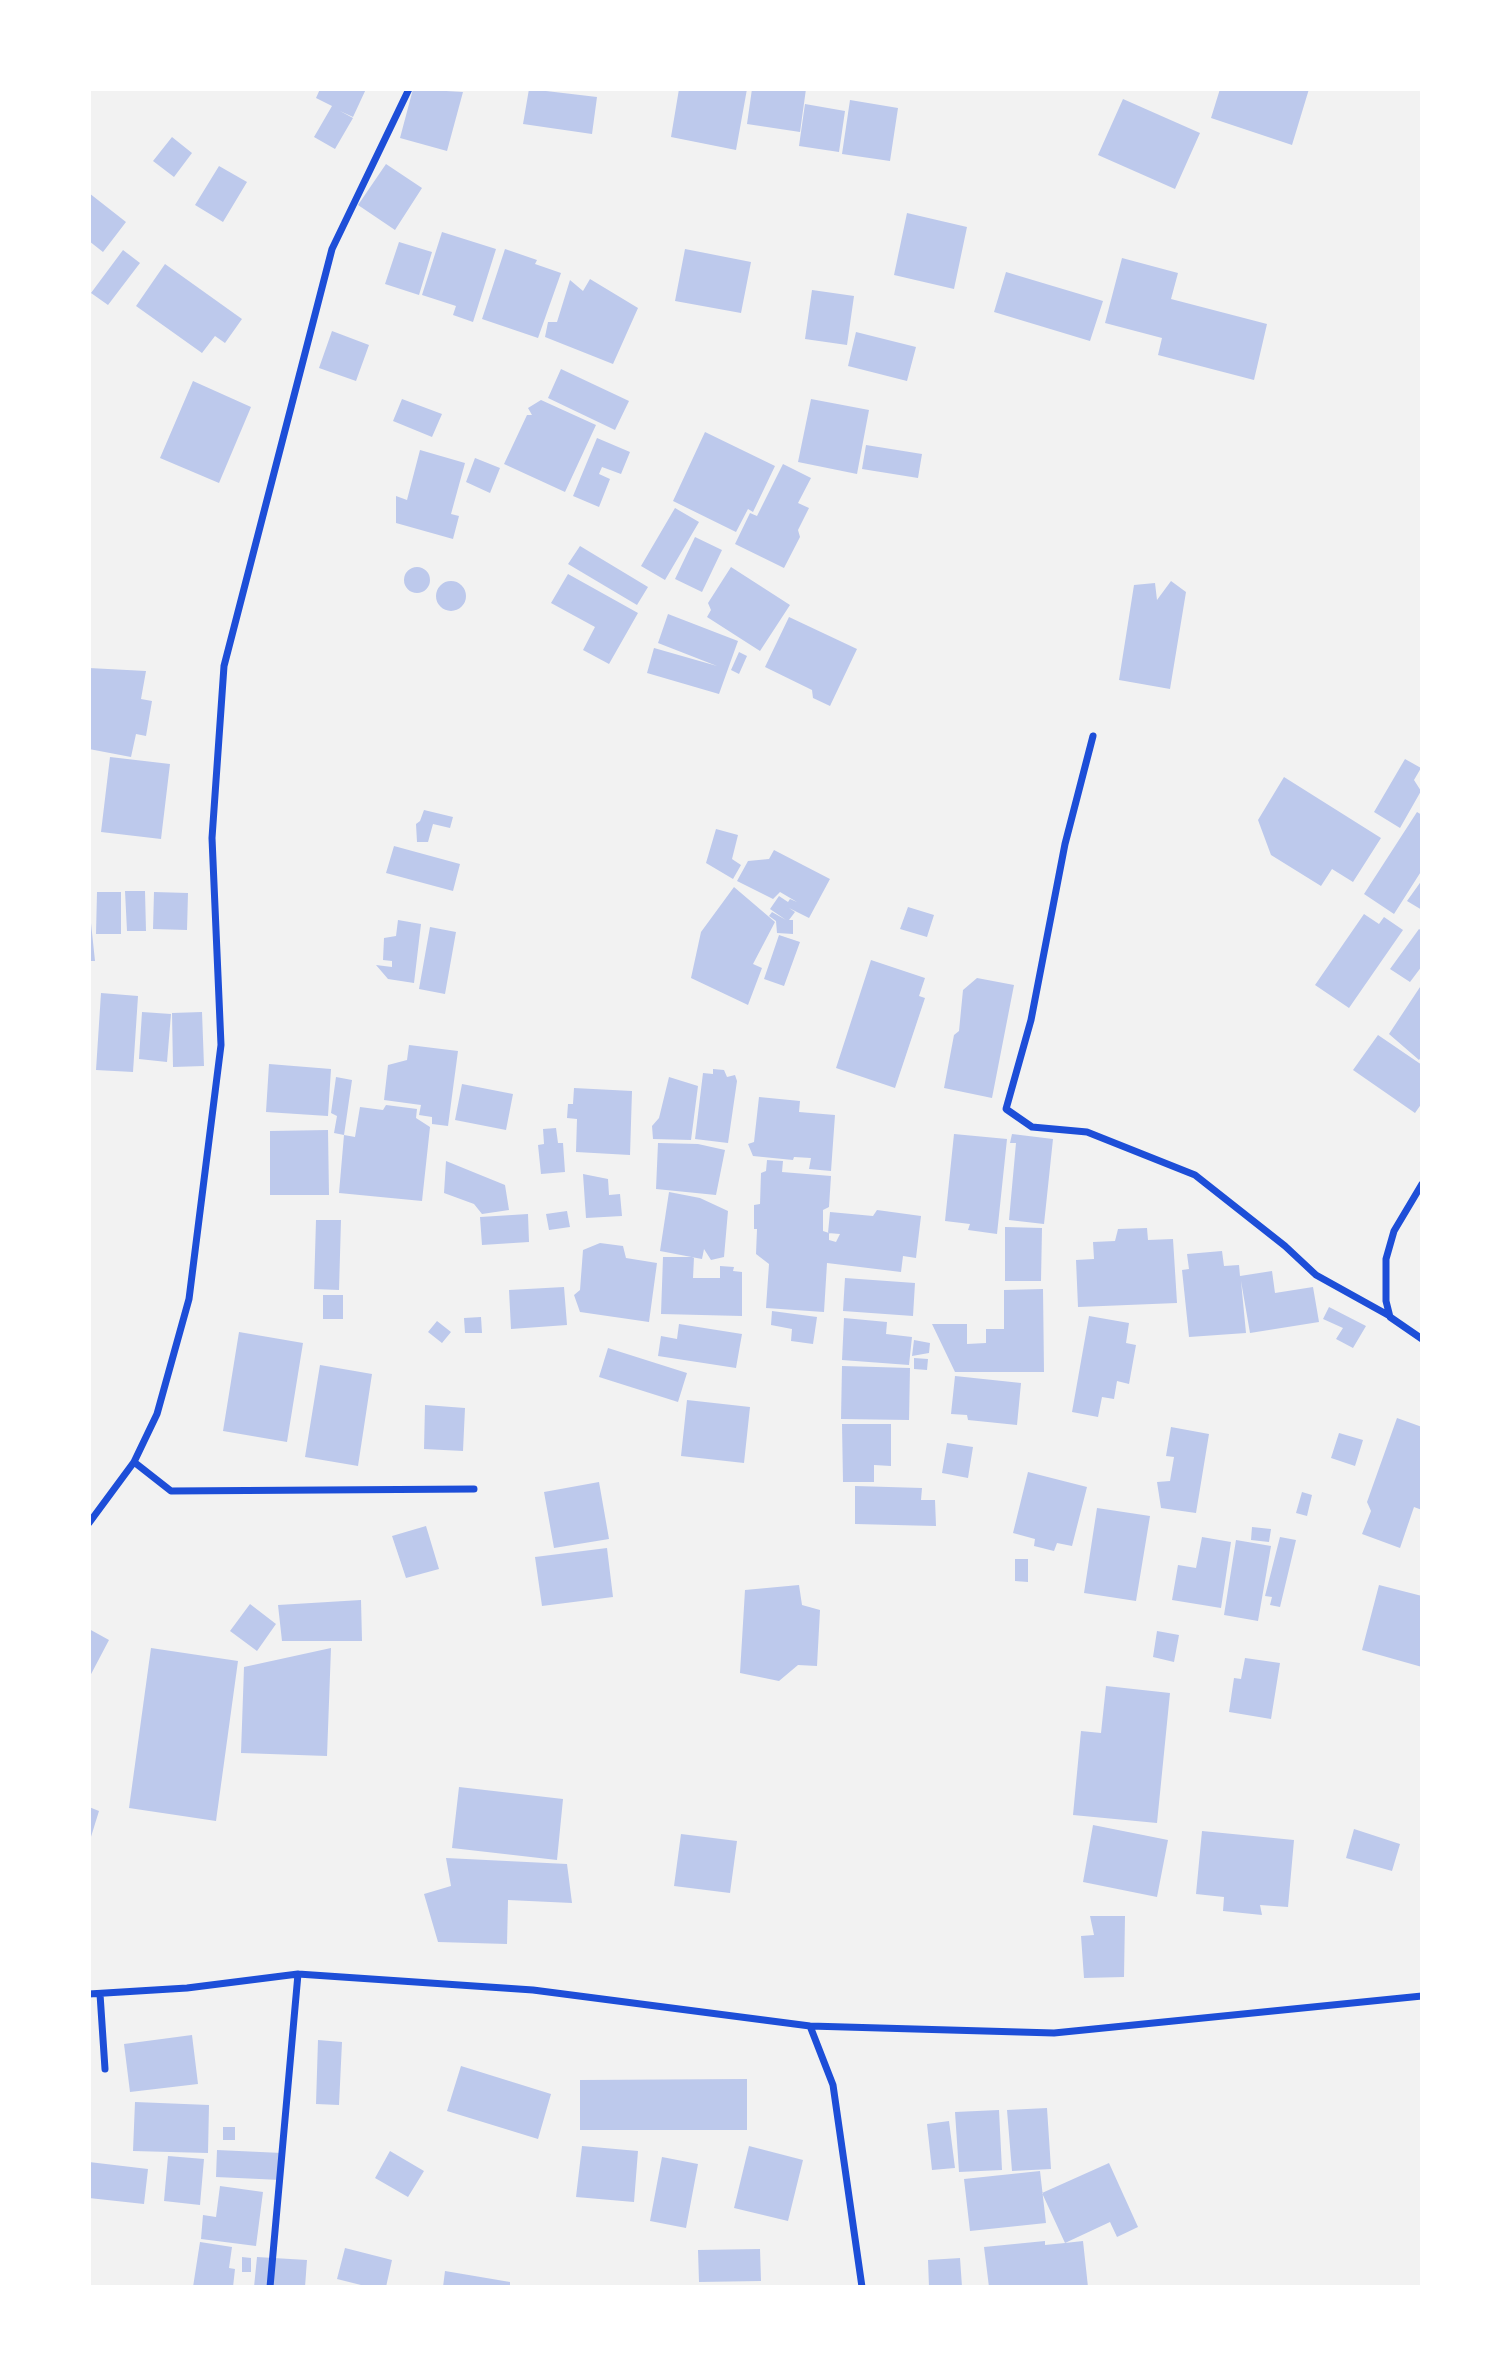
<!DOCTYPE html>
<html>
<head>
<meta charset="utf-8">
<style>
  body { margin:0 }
  #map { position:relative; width:1511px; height:2376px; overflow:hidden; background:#f2f2f2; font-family:Commissioner,sans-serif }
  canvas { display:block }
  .frame { position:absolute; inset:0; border:91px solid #fff; pointer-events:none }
</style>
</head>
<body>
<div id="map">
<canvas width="1511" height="2376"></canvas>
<div class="frame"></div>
</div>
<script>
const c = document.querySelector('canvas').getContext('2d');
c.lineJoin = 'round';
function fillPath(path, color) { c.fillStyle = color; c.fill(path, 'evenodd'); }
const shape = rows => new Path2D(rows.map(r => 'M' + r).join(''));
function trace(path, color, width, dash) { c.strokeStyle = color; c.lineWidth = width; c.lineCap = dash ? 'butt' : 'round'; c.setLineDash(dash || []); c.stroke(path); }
fillPath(shape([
  [320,89,366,89,353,117,340,111,353,118,335,149,314,137,332,106,316,98],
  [413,89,463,92,447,151,400,138],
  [529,89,597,97,592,134,523,124],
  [679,89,747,89,736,150,671,137],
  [752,89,806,89,800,132,747,124],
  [1220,89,1309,89,1292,145,1211,118],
  [1123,99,1200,133,1175,189,1098,155],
  [850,100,898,108,890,161,842,154],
  [805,104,845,111,839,152,799,146],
  [172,137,192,153,174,177,153,161],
  [386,164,422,188,395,230,358,205],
  [219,166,247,182,223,222,195,205],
  [89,193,126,222,103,252,89,241],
  [907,213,967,227,954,289,894,275],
  [442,232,496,249,473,322,453,315,456,306,422,295],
  [399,242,432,252,419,295,385,284],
  [505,249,537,260,535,264,561,273,538,338,482,319],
  [685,249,751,262,741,313,675,301],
  [123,250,140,263,108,305,91,293],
  [1122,258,1178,273,1171,299,1267,324,1254,380,1158,355,1162,338,1105,323],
  [165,264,242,319,225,343,215,336,202,353,136,306],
  [1006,272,1103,301,1090,341,994,312],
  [590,279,638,308,613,364,545,337,548,322,557,322,570,280,583,291],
  [812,290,854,296,847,345,805,339],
  [332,331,369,345,356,381,319,368],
  [856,332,916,347,907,381,848,366],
  [561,369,629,401,615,430,548,398],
  [193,381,251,407,219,483,160,458],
  [402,399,442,414,432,437,393,421],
  [811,399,869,410,857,474,798,462],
  [541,400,596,425,565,492,504,464,527,415,532,415,528,408],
  [705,432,775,466,753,512,748,509,736,532,673,501],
  [597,438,630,452,621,474,602,467,599,474,610,479,599,507,573,496],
  [866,445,922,454,918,478,862,469],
  [420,450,465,463,451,514,459,516,453,539,396,523,396,496,407,500],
  [475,458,500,468,490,493,466,482],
  [783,464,811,478,798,503,809,508,798,530,800,537,784,568,735,544,750,513,757,516],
  [675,508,699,522,665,580,641,566],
  [695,537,722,550,702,592,675,579],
  [580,546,648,587,637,605,568,564],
  [731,567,790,605,760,651,707,617,711,610,708,603],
  '404 580a13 13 0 1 1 26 0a13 13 0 1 1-26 0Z',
  [568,574,638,613,609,664,583,650,595,627,551,603],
  [1171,581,1186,592,1170,689,1119,680,1134,585,1155,583,1157,600],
  '436 596a15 15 0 1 1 30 0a15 15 0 1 1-30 0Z',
  [668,614,738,641,719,694,647,673,654,648,717,666,658,643],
  [789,617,857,649,830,706,813,698,812,690,765,667],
  [739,652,747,656,739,674,731,670],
  [89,668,146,671,141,699,152,701,146,736,136,734,131,757,89,749],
  [110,757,170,764,161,839,101,832],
  [1405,759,1421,768,1414,780,1421,791,1400,828,1374,812],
  [1284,777,1381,838,1353,882,1332,869,1321,886,1271,855,1258,820],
  [424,810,453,817,450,828,433,824,428,842,417,842,416,824,420,821],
  [1417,812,1422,815,1422,870,1394,914,1364,894],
  [716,829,738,835,732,859,741,865,733,879,706,863],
  [394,846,460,864,453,891,386,873],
  [774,850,830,879,809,918,789,908,795,912,789,920,793,920,793,934,777,933,776,921,769,916,772,912,786,920,770,909,779,896,788,902,790,899,797,902,780,892,773,899,737,881,748,861,769,859],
  [1422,880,1422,910,1407,901],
  [734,887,775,922,753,964,762,968,748,1005,691,978,701,932],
  [125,891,145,891,146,931,127,931],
  [97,892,121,892,121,934,96,934],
  [154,892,188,893,187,930,153,929],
  [89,904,95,961,89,961],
  [908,907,934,915,927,937,900,929],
  [1364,914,1379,924,1384,917,1403,930,1349,1008,1315,985],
  [398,920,421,924,414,983,388,979,376,965,392,967,392,961,383,960,384,938,396,936],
  [430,927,456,932,445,994,419,989],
  [1419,929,1422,931,1422,966,1410,982,1390,969],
  [779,935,800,942,784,986,764,979],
  [871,960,925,978,919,996,925,998,895,1088,836,1068],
  [977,978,1014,985,992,1098,944,1088,954,1035,959,1031,963,990],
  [1422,984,1422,1056,1419,1060,1389,1034],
  [101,993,138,996,133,1072,96,1070],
  [142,1012,171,1014,167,1062,139,1059],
  [202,1012,204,1066,173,1067,172,1013],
  [1378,1035,1422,1065,1422,1103,1415,1113,1353,1070],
  [409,1045,458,1051,448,1126,432,1124,432,1117,419,1115,421,1105,384,1100,388,1065,407,1060],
  [269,1064,331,1069,328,1116,266,1112],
  [713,1069,724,1070,727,1077,735,1075,737,1081,728,1143,695,1139,703,1073,713,1074],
  [336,1077,352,1080,344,1135,334,1133,337,1116,331,1113],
  [669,1077,698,1086,691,1140,653,1139,652,1126,659,1118],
  [462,1084,513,1094,506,1130,455,1120],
  [574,1088,632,1091,630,1155,576,1152,577,1119,567,1118,568,1104,573,1104],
  [759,1097,800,1101,799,1112,835,1115,831,1171,809,1169,811,1158,794,1157,793,1160,753,1156,748,1144,754,1142],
  [386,1105,417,1109,416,1118,430,1127,422,1201,339,1193,344,1135,355,1137,360,1107,383,1110],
  [556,1128,558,1143,563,1143,565,1172,541,1174,538,1145,544,1144,543,1129],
  [328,1130,329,1195,270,1195,270,1131],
  [954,1134,1007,1139,997,1234,968,1230,970,1224,945,1221],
  [1012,1134,1053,1139,1044,1224,1009,1220,1016,1143,1010,1143],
  [658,1143,698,1144,725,1150,716,1195,656,1189],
  [767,1160,783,1161,782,1172,831,1176,829,1207,823,1210,823,1231,829,1233,829,1240,836,1242,840,1234,828,1233,830,1212,873,1216,877,1210,921,1216,916,1258,903,1256,901,1272,827,1263,824,1312,766,1308,769,1264,756,1254,757,1229,754,1229,754,1205,760,1204,761,1173,766,1171],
  [446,1161,505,1185,509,1210,482,1214,474,1204,444,1193],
  [583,1174,608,1179,609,1195,620,1194,622,1216,586,1218],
  [669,1192,700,1198,728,1211,724,1257,711,1260,704,1249,702,1259,660,1251],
  [567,1211,570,1227,549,1230,546,1214],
  [528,1214,529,1242,482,1245,480,1217],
  [316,1220,341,1220,339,1290,314,1289],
  [1005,1227,1042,1228,1041,1281,1005,1281],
  [1147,1228,1148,1240,1173,1239,1177,1303,1078,1307,1076,1260,1094,1259,1093,1242,1115,1241,1118,1229],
  [600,1243,623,1246,626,1258,657,1263,649,1322,580,1312,574,1295,580,1290,583,1250],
  [1222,1251,1224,1266,1239,1265,1240,1276,1272,1271,1275,1293,1313,1287,1319,1322,1250,1333,1241,1281,1246,1333,1189,1337,1182,1270,1189,1269,1187,1254],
  [663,1257,694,1257,693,1278,720,1278,720,1266,734,1267,733,1271,742,1272,742,1316,661,1314],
  [845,1278,915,1283,913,1316,843,1311],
  [564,1287,567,1325,511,1329,509,1290],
  [1043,1289,1044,1372,955,1372,932,1324,967,1324,967,1344,986,1343,986,1329,1004,1329,1004,1290],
  [323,1295,343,1295,343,1319,323,1319],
  [1329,1307,1366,1326,1353,1348,1336,1339,1343,1328,1323,1319],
  [772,1311,817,1317,813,1344,791,1341,792,1329,771,1325],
  [1089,1316,1129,1323,1126,1343,1136,1345,1129,1384,1117,1381,1114,1399,1102,1397,1098,1417,1072,1412],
  [481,1317,482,1333,465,1333,464,1318],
  [844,1318,887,1322,886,1334,912,1337,909,1365,842,1360],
  [437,1321,451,1332,442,1343,428,1332],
  [679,1324,742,1334,736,1368,658,1356,661,1336,677,1339],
  [239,1332,303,1343,287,1442,223,1431],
  [914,1340,930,1343,929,1353,912,1356],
  [608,1348,687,1373,678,1402,599,1377],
  [914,1358,928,1359,927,1370,914,1369],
  [320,1365,372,1374,358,1466,305,1457],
  [842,1366,910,1368,909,1420,841,1419],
  [955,1376,1021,1383,1017,1425,968,1420,967,1415,951,1414],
  [687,1400,750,1407,744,1463,681,1456],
  [425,1405,465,1408,463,1451,424,1449],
  [1397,1418,1422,1427,1422,1510,1414,1507,1400,1548,1362,1534,1371,1511,1367,1502],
  [842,1424,891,1424,891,1466,874,1465,874,1482,843,1482],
  [1171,1427,1209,1434,1196,1513,1161,1508,1157,1482,1170,1481,1174,1457,1166,1456],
  [1339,1433,1363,1440,1355,1466,1331,1458],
  [947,1443,973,1447,968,1478,942,1473],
  [1028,1472,1087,1487,1072,1546,1057,1543,1054,1551,1034,1546,1035,1539,1013,1533],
  [599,1482,609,1539,554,1548,544,1492],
  [855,1486,922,1488,921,1500,935,1500,936,1526,855,1524],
  [1302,1492,1312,1495,1307,1516,1296,1513],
  [1097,1508,1150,1516,1136,1601,1084,1593],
  [426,1526,439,1569,406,1578,392,1536],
  [1252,1527,1271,1529,1269,1542,1251,1540],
  [1202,1537,1231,1542,1221,1608,1172,1600,1178,1565,1196,1568],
  [1280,1537,1296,1540,1280,1607,1270,1605,1272,1597,1265,1596],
  [1236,1540,1271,1546,1258,1621,1224,1615],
  [607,1548,613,1597,542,1606,535,1557],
  [1015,1559,1028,1559,1028,1582,1015,1581],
  [799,1585,802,1605,820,1610,817,1666,798,1665,779,1681,740,1673,745,1590],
  [1379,1585,1422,1596,1422,1667,1362,1650],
  [361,1600,362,1641,282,1641,278,1605],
  [250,1604,276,1624,257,1651,230,1631],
  [89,1629,109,1640,89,1678],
  [1157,1631,1179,1635,1174,1662,1153,1657],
  [151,1648,238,1661,216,1821,129,1808],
  [331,1648,327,1756,241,1753,244,1667],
  [1245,1658,1280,1663,1271,1719,1229,1712,1234,1678,1241,1679],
  [1106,1686,1170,1693,1157,1823,1073,1815,1081,1731,1101,1733],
  [459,1787,563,1799,557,1860,452,1848],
  [89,1807,99,1811,90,1840,89,1840],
  [1093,1825,1168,1840,1157,1897,1083,1882],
  [1354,1829,1400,1844,1392,1871,1346,1858],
  [1202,1831,1294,1840,1288,1907,1260,1905,1262,1915,1223,1911,1224,1897,1196,1894],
  [681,1834,737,1841,730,1893,674,1886],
  [446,1858,567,1864,572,1903,508,1900,507,1944,438,1942,424,1894,451,1886],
  [1090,1916,1125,1916,1124,1977,1084,1978,1081,1936,1094,1935],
  [192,2035,198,2084,130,2092,124,2044],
  [318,2040,342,2042,339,2105,316,2104],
  [461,2066,551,2094,538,2139,447,2111],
  [747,2079,747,2130,580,2130,580,2080],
  [135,2102,209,2105,208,2153,133,2151],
  [1047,2108,1051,2169,1012,2171,1007,2110],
  [999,2110,1002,2170,959,2172,955,2112],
  [949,2121,955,2168,932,2170,927,2124],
  [223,2127,235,2127,235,2140,223,2140],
  [582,2146,638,2151,634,2202,576,2197],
  [749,2146,803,2160,788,2221,734,2208],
  [217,2150,282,2153,281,2180,216,2177],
  [390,2151,424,2171,408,2197,375,2178],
  [168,2156,204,2159,200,2205,164,2201],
  [662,2157,698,2164,686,2228,650,2221],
  [89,2162,148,2169,144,2204,89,2198],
  [1109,2163,1138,2227,1117,2237,1110,2222,1065,2243,1083,2241,1088,2287,989,2287,984,2247,1045,2241,1045,2245,1065,2243,1042,2193],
  [1040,2171,1046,2223,970,2231,964,2179],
  [220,2186,263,2192,256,2246,201,2239,203,2215,216,2217],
  [200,2242,232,2247,229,2268,235,2269,233,2287,193,2287],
  [345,2248,392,2260,386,2287,369,2287,337,2279],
  [760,2249,761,2281,699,2282,698,2250],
  [242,2257,251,2258,251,2272,242,2272],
  [257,2257,307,2260,305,2287,254,2287],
  [960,2258,962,2287,929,2287,928,2260],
  [445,2271,510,2282,510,2287,443,2287]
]), '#bdc9ec');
trace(shape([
  [1093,736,1065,844,1031,1020,1006,1109,1032,1127,1087,1132,1195,1175,1285,1246,1316,1275,1388,1315],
  [1422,1184,1394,1231,1386,1259,1386,1301,1390,1317,1422,1339],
  [134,1462,171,1491,474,1489],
  [89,1523,134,1462,157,1414,189,1299,221,1045,212,838,224,666,332,249,409,89],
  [89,1994,187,1988,298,1974,533,1990,810,2026,1054,2033,1422,1996],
  [100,1994,105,2069],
  [810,2026,833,2085,862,2287],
  [270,2287,298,1974]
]), '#1d4ed8', 7);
</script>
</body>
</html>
